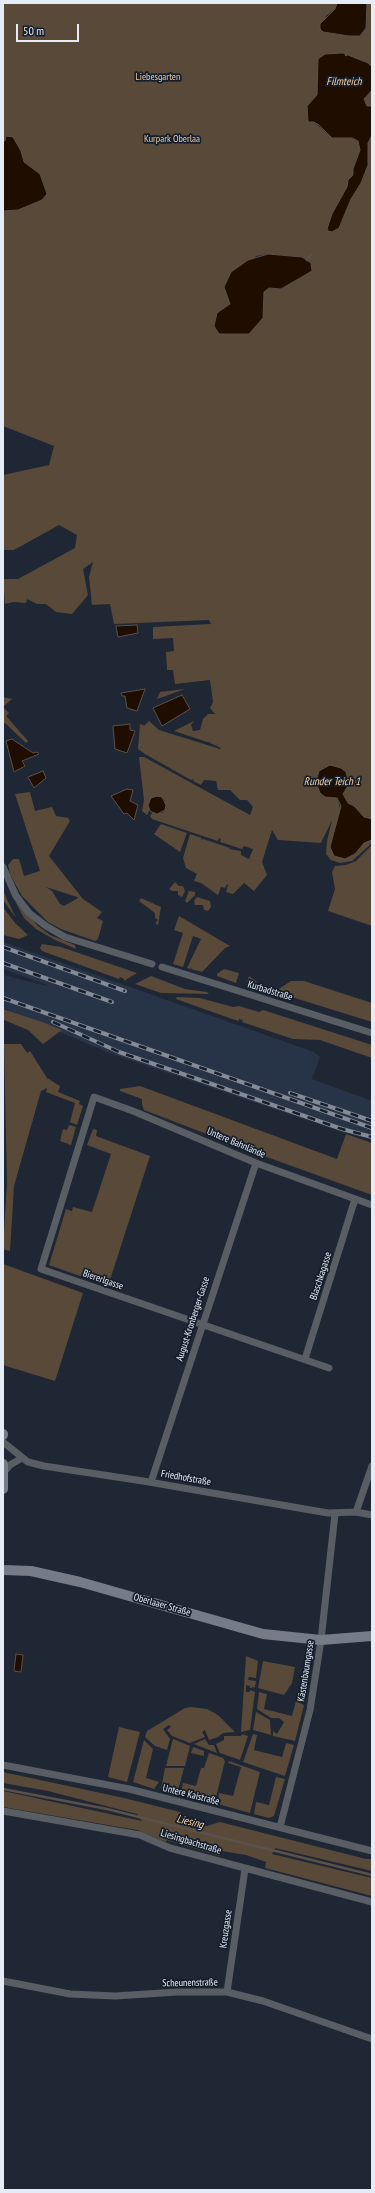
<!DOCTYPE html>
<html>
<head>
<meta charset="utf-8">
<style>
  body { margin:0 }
  #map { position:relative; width:375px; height:2193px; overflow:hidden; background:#1f2735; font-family:"PT Sans Narrow",sans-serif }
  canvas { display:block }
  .frame { position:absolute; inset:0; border:4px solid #e6ecf5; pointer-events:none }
  .scale { position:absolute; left:16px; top:24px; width:63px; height:18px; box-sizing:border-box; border:2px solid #e6ecf5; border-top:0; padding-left:5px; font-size:12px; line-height:14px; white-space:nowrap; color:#e6ecf5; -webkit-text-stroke:3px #151e2b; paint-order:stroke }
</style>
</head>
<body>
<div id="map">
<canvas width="375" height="2193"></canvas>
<div class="frame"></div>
<div class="scale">50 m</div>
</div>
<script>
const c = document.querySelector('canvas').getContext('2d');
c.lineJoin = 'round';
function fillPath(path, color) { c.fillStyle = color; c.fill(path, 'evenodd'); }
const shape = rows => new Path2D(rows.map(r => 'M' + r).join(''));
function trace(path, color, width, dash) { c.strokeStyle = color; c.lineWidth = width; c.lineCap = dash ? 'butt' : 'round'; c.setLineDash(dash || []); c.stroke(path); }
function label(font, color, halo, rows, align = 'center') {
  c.font = font + ' "PT Sans Narrow",sans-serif'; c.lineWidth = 3.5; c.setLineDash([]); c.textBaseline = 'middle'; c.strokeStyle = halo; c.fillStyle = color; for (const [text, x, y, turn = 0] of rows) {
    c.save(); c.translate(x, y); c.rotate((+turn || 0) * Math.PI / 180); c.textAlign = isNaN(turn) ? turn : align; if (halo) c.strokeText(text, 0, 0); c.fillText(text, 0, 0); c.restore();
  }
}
fillPath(shape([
  [3,942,314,1052,320,1057,312,1079,372,1101,372,1140,342,1132,109,1053,3,1008,3,975,38,984,50,986,3,969]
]), '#273346');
fillPath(shape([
  [3,3,337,3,335,9,326,16,323,32,349,36,366,29,367,3,372,3,372,67,368,63,343,53,334,54,317,78,318,87,314,122,332,138,352,138,358,141,360,150,353,169,353,175,348,180,347,187,332,214,339,228,351,199,361,183,368,165,368,143,372,135,372,819,364,817,354,806,348,803,343,794,336,766,324,767,317,776,331,798,337,798,355,854,364,843,372,840,372,843,352,861,340,863,331,860,326,854,327,841,332,820,321,843,278,840,272,830,262,862,267,875,254,891,244,883,233,894,226,892,228,885,227,884,225,888,221,887,218,895,201,883,194,881,197,874,186,868,183,858,190,834,202,838,201,840,203,839,230,848,229,849,241,851,241,855,249,859,253,849,244,846,242,849,220,842,221,839,219,838,218,841,152,819,150,816,152,813,162,813,165,810,165,801,162,797,157,796,147,815,142,811,144,800,139,757,144,757,250,815,253,807,247,800,240,800,230,790,218,790,216,781,204,780,201,785,193,781,194,779,191,780,145,754,138,749,140,725,141,724,144,726,149,721,159,730,220,749,221,748,210,743,210,742,207,742,174,731,194,721,191,725,193,731,200,730,203,719,208,714,215,714,210,708,213,702,210,680,175,684,173,670,167,670,166,652,174,651,173,638,153,639,153,627,211,624,209,620,114,624,110,604,92,605,89,577,93,562,83,569,88,595,72,614,56,612,46,604,37,604,27,599,26,603,14,602,5,604,3,579,18,579,75,548,77,535,59,525,14,550,3,550,3,475,49,465,54,446,3,426,3,211,18,210,42,200,47,194,40,174,24,162,21,151,3,141],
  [267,254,302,257,311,263,312,271,281,289,269,288,264,292,263,303,254,327,249,334,217,313,230,304,256,256],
  [372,90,372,106,367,106,364,99],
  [185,689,157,699,160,692],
  [3,697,12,699,3,707,9,713,6,716,28,741,26,743,5,723,3,723],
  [30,792,35,811,52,807,56,816,68,818,70,821,49,856,83,899,102,912,97,918,103,921,98,939,95,941,61,929,48,922,22,896,10,874,8,865,13,859,19,859,24,876,40,871,15,794],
  [46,887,77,897,78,898,64,906,60,904,52,891],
  [161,824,187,833,180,852,154,834],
  [372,845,372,926,328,911,335,889,332,872,335,866,346,865,356,861],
  [175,882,179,886,183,886,185,891,182,897,178,895,178,891,172,891,169,889],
  [3,890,6,897,16,918,3,900],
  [189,891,195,892,195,895,187,903,185,901],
  [197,897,210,901,211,907,208,911,204,910,203,905,195,905,194,901],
  [141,898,161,907,158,925,155,923,158,920,155,918,155,913,139,901],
  [15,901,38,926,50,935,75,945,76,949,55,940,36,929,24,918],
  [3,907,15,923,28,935,19,939,3,935],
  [179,916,230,946,225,948,202,972,191,969,192,967,190,969,187,968,201,939,193,936,183,967,173,964,183,933,174,930],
  [42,944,61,947,137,973,124,981,124,979,120,977,119,979,42,951,40,948],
  [224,969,239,973,236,983,217,976,217,974],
  [151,976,185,989,207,992,209,994,161,993,135,984],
  [249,976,256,981,258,986,256,989,246,986],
  [291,981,304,981,372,1003,372,1022,282,994,279,989],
  [177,997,200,998,233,1007,239,1006,259,1012,263,1010,372,1045,372,1058,320,1040,293,1039,242,1022,243,1020,239,1019,238,1021,218,1014,176,999],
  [3,1009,42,1022,62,1030,43,1044,28,1030,4,1020],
  [4,1044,21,1044,27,1053,30,1051,47,1078,60,1086,58,1092,80,1101,79,1104,83,1106,77,1125,70,1122,75,1103,46,1092,47,1088,41,1091,14,1186,10,1251,3,1249,7,1182],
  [140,1086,337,1159,346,1134,372,1143,372,1195,264,1156,144,1110,142,1104,142,1099,120,1091,120,1089],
  [69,1125,76,1127,71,1145,60,1141,63,1129,67,1130],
  [93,1129,97,1130,96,1136,150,1156,108,1286,49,1265,66,1209,72,1211,73,1207,92,1212,111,1154,87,1145],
  [3,1264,83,1293,55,1381,3,1365],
  [246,1656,258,1661,256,1678,249,1677,248,1680,256,1681,255,1687,250,1688,250,1686,246,1685,246,1692,250,1692,250,1690,255,1692,250,1730,241,1732],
  [263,1661,295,1667,292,1683,284,1695,258,1688],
  [259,1692,267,1694,264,1709,292,1716,296,1701,304,1705,295,1741,273,1736,273,1731,277,1734,284,1722,279,1718,271,1718,257,1709],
  [191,1707,207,1709,218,1715,235,1732,223,1733,218,1737,209,1740,205,1730,202,1732,205,1737,190,1743,172,1736,167,1730,171,1727,169,1725,163,1729,170,1739,167,1750,155,1746,145,1737,147,1731,185,1708],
  [256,1712,270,1720,271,1735,253,1730],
  [119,1727,140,1732,127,1782,108,1777],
  [242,1734,248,1736,240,1760,220,1753,216,1744,224,1740,224,1736,241,1736],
  [253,1734,257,1735,254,1750,282,1757,286,1743,294,1745,285,1776,243,1762],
  [173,1739,190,1746,185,1766,166,1766],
  [205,1739,209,1745,214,1745,217,1753,194,1744],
  [144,1740,153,1749,146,1778,159,1782,154,1789,133,1782],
  [193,1747,204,1751,204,1756,191,1753],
  [209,1753,223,1758,225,1761,215,1801,212,1803,182,1795,181,1793,183,1783,196,1786,201,1768,204,1768],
  [229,1761,260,1772,250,1813,218,1804,219,1793,233,1796,241,1767,228,1763],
  [165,1768,184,1768,177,1794,161,1789],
  [3,1772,124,1798,180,1812,187,1820,207,1826,220,1822,366,1859,372,1859,372,1871,275,1848,272,1854,372,1878,372,1896,265,1868,266,1862,246,1855,222,1851,220,1856,167,1840,166,1842,137,1830,3,1807,3,1791,142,1821,137,1814,48,1791,3,1783],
  [276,1777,285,1779,274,1816,269,1818,254,1814,256,1802,269,1805]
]), '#584939');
const water = shape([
  [337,3,367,3,366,28,360,36,349,36,323,32,320,29,320,24,335,9,337,3],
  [343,53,368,63,372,67,372,90,364,99,367,106,372,106,372,135,368,143,368,165,361,183,351,199,339,228,332,232,328,231,327,229,332,214,347,187,348,180,353,175,353,169,360,150,358,141,352,138,332,138,319,125,314,122,308,122,307,106,317,95,318,59,325,54,343,53],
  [6,136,13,137,21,151,24,162,40,174,47,194,42,200,18,210,3,211,3,141,5,141,6,136],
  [268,254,302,257,311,263,312,271,281,289,269,288,264,292,263,318,249,334,219,334,214,326,217,313,230,304,224,287,231,272,248,260,268,254],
  [137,625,138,633,118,637,116,626,137,625],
  [145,689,137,711,127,708,125,696,122,696,121,693,145,689],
  [182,695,190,709,162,726,153,708,182,695],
  [130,724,130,730,135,731,127,753,115,749,113,726,130,724],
  [12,739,33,753,37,752,39,754,22,761,25,766,14,772,6,741,12,739],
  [330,765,341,768,346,772,349,784,343,794,348,803,354,806,364,817,372,819,372,840,364,843,355,854,345,859,334,856,330,847,341,806,337,798,325,797,320,793,316,782,319,771,330,765],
  [43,771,46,778,34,788,28,777,43,771],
  [127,789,133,790,130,801,138,805,134,820,127,813,124,814,111,796,127,789],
  [157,796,162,797,166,805,165,810,157,814,150,811,148,805,151,798,157,796],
  [16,1654,23,1655,21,1672,14,1671,16,1654]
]);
fillPath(water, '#1f0d00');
trace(water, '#5b504a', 1);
trace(shape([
  [346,55,347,50],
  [307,260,311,255],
  [3,1789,107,1809,372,1875]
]), '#5b504a', 2.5);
trace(shape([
  [3,867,16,896,29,913,46,926,65,937,152,964],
  [162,967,372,1033],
  [305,1359,355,1199],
  [329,1368,41,1269,94,1097,133,1111,256,1163,372,1205],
  [3,1442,28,1462,44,1466,143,1481,328,1513,356,1512,372,1515],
  [4,1472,10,1465,22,1458],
  [151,1482,256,1163],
  [356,1512,372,1466],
  [3,1765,129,1789,372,1851],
  [3,1811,140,1835,170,1848,372,1902],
  [280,1827,310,1710,321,1640,335,1514],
  [3,1981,70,1994,115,1996,178,1992,227,1992,263,2001,372,2039],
  [227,1992,245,1869]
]), '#595e65', 7);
trace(shape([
  [3,1434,3,1435],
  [3,1464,3,1489],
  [3,1570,31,1571,80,1582,263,1634,321,1640,372,1636]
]), '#757c87', 10);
const rail = shape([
  [3,947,125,991],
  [3,963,112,1002],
  [3,998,372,1128],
  [53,1022,119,1052,342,1129,372,1137],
  [290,1093,372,1121]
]);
trace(rail, '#848b97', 4);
trace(rail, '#151e2b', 2.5, [8]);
label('10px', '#f7cb9e', '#151e2b', [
  ["Liebesgarten",158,77],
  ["Kurpark Oberlaa",172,139]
]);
label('10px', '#e6ecf5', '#151e2b', [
  ["Kurbadstraße",270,991,17],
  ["Untere Bahnlände",236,1143,23],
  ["Blaschkagasse",321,1276,-72],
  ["Biererlgasse",103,1280,19],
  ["August-Kronberger-Gasse",193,1319,-72],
  ["Friedhofstraße",186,1478,10],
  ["Oberlaaer Straße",162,1605,16],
  ["Kästenbaumgasse",306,1671,-81],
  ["Untere Kaistraße",191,1795,14],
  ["Liesingbachstraße",191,1842,17],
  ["Kreuzgasse",226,1929,-82],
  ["Scheunenstraße",190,1983,-1]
]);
label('italic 11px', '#fed3a5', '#151e2b', [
  ["Filmteich",344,82],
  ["Runder Teich 1",332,782],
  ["Liesing",190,1822,14]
]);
</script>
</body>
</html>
